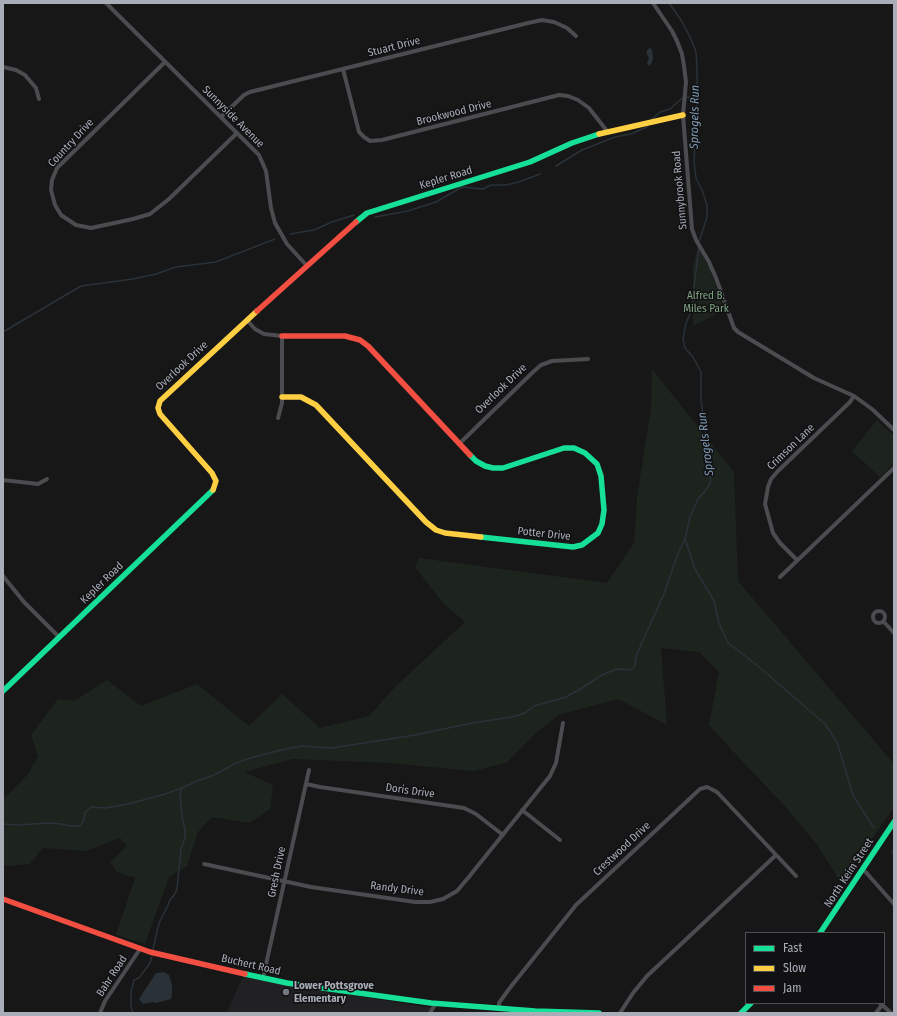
<!DOCTYPE html>
<html>
<head>
<meta charset="utf-8">
<style>
  body { margin:0 }
  #map { position:relative; width:897px; height:1016px; overflow:hidden; background:#171717; font-family:"Fira Sans Condensed",sans-serif }
  canvas { display:block }
  .frame { position:absolute; inset:0; border:4px solid #a8adb8; pointer-events:none }
  .legend { position:absolute; left:745px; top:932px; width:140px; height:72px; box-sizing:border-box; background:#111113; border:1px solid #4d4f55; margin:0; padding:5px 7px; list-style:none; font-size:12px; color:#a8adb8 }
  .legend li { display:flex; align-items:center; gap:8px; height:20px }
  .legend b { width:20px; border:1px solid #4d4f55 }
</style>
</head>
<body>
<div id="map">
<canvas width="897" height="1016"></canvas>
<div class="frame"></div>
<ul class="legend">
<li><b style="height:5px;background:#16e098"></b>Fast</li>
<li><b style="height:5px;background:#ffcf43"></b>Slow</li>
<li><b style="height:5px;background:#f24e42"></b>Jam</li>
</ul>
</div>
<script>
const c = document.querySelector('canvas').getContext('2d');
c.lineJoin = 'round';
function fillPath(path, color) { c.fillStyle = color; c.fill(path, 'evenodd'); }
const shape = rows => new Path2D(rows.map(r => 'M' + r).join(''));
function trace(path, color, width, dash) { c.strokeStyle = color; c.lineWidth = width; c.lineCap = dash ? 'butt' : 'round'; c.setLineDash(dash || []); c.stroke(path); }
function label(font, color, halo, rows, align = 'center') {
  c.font = font + ' "Fira Sans Condensed",sans-serif'; c.lineWidth = 3; c.setLineDash([]); c.textBaseline = 'middle'; c.strokeStyle = halo; c.fillStyle = color; for (const [text, x, y, turn = 0] of rows) {
    c.save(); c.translate(x, y); c.rotate((+turn || 0) * Math.PI / 180); c.textAlign = isNaN(turn) ? turn : align; if (halo) c.strokeText(text, 0, 0); c.fillText(text, 0, 0); c.restore();
  }
}
fillPath(shape([
  [243,977,431,1008,427,1013,226,1013]
]), '#212123');
fillPath(shape([
  [698,247,710,269,724,310,693,326,693,265],
  [652,369,734,472,738,581,894,764,894,807,841,883,816,843,782,803,742,761,709,725,719,672,699,652,661,648,667,725,618,699,559,715,536,733,506,763,473,771,389,763,293,759,244,772,273,785,270,809,249,823,212,817,198,832,187,866,169,877,145,944,116,935,135,878,117,872,110,862,127,846,120,838,86,851,43,848,30,864,9,866,3,865,3,800,28,774,38,756,31,735,58,699,74,701,107,680,141,706,197,684,249,726,282,694,320,728,369,716,395,687,465,622,443,603,415,567,419,558,607,583,634,543,637,497,651,409],
  [877,420,894,436,894,463,880,477,852,451]
]), '#1d241e');
fillPath(shape([
  [649,48,652,49,653,59,651,64,648,66,647,63,649,58,646,52],
  [164,972,169,975,172,985,172,994,171,999,156,1003,153,1002,143,1004,139,999,156,973]
]), '#2a3239');
trace(shape([
  [669,3,681,20,691,39,696,52,697,67,697,99,694,162,696,178,702,190,707,205,707,217,699,242],
  [651,120,660,112,670,109,681,99,688,97,697,99],
  [556,166,582,150,615,137,631,134,647,127,648,125],
  [375,217,408,211,436,202,462,187,483,189,491,185,506,185,519,182,540,174],
  [290,234,314,230,332,222,354,215],
  [699,246,691,312,686,323,683,339,685,348,693,357,701,372,701,400,711,474,710,484,705,491,698,499,690,517,685,539,695,569,714,601,719,623,728,643,739,651,758,666,825,724,837,742,853,795,861,808,874,828],
  [3,332,81,286,133,279,156,274,176,267,216,262,275,239],
  [3,824,17,825,49,823,61,824,70,826,79,826,83,822,85,812,92,807,105,808,128,804,162,795,182,788,197,781,214,775,236,763,254,757,285,749,302,746,332,748,415,735,472,723,512,717,525,713,534,706,566,697,582,688,602,675,617,669,630,670,635,666,636,656,664,594,677,556,685,539],
  [892,851,894,855],
  [153,949,159,923,168,905,170,900,175,894,177,889,181,849,185,838,185,830,182,817,180,795,182,788],
  [133,1013,131,1007,131,992,134,980,139,978,150,963,152,956]
]), '#2a3239', 1.5);
trace(shape([
  [106,3,259,155,266,171,271,208,275,223,287,244,307,266],
  [653,3,672,31,677,41,682,54,684,66,686,82,683,115,692,229,696,240,709,262,716,278,734,328,738,332,814,378,854,396,872,409,894,430],
  [165,62,57,168,52,180,51,190,55,205,61,215,76,225,91,228,133,219,150,214,169,199,237,133],
  [3,67,16,70,25,75,36,88,39,99],
  [343,69,359,132,364,137,370,141,382,140,559,95,568,96,578,100,589,108,607,131],
  [221,117,244,95,250,92,528,23,542,20,554,22,567,28,576,36],
  [247,320,255,329,264,334,282,336,282,403,278,418],
  [459,444,533,372,541,365,552,361,588,359],
  [3,480,38,484,47,479],
  [797,560,780,543,773,533,765,504,768,487,771,479,778,471,850,402,854,396],
  [3,576,24,602,59,637],
  [780,577,894,468],
  '873 617a6 6 0 1 1 12 0a6 6 0 1 1-12 0Z',
  [883,621,894,633],
  [306,784,320,787,464,808,476,814,503,835],
  [522,810,560,840],
  [204,864,311,887,415,902,430,902,443,899,457,891,468,878,550,776,556,763,563,723],
  [863,869,894,904],
  [263,978,309,770],
  [880,1003,891,1013],
  [499,1008,499,1003,509,989,576,905,700,789,707,787,717,792,796,876],
  [100,1013,105,1001,140,949],
  [430,1013,436,1003],
  [620,1013,633,993,647,976,775,856],
  [876,1013,882,1005]
]), '#4b4c50', 4);
trace(shape([
  [356,222,367,213,530,162,572,143,599,134],
  [470,455,476,461,485,466,493,468,503,468,564,448,574,448,585,453,597,464,601,476,604,510,602,524,598,533,582,545,573,547,481,537],
  [3,691,213,490],
  [820,933,894,822],
  [245,974,287,983,431,1003,535,1011,599,1013],
  [741,1013,751,1003]
]), '#16e098', 5.5);
trace(shape([
  [599,134,683,115],
  [282,397,301,397,316,405,426,522,436,530,445,533,481,537],
  [213,490,216,481,212,473,160,414,158,408,160,401,257,311]
]), '#ffcf43', 5.5);
trace(shape([
  [257,311,356,222],
  [282,336,345,336,360,340,368,346,470,455],
  [3,899,150,952,245,974]
]), '#f24e42', 5.5);
for (const [x, y, r, color] of [
  [286,992,4,"#757880"]
]) { const dot = new Path2D(); dot.arc(x, y, r, 0, 2 * Math.PI); c.fillStyle = color; c.fill(dot); trace(dot, '#111113', 1.5); }
label('11px', '#a8adb8', '#111113', [
  ["Stuart Drive",394,47,-14],
  ["Brookwood Drive",454,113,-14],
  ["Sunnyside Avenue",233,117,45],
  ["Country Drive",71,143,-47],
  ["Kepler Road",446,178,-17],
  ["Sunnybrook Road",680,190,-95],
  ["Overlook Drive",182,366,-43],
  ["Overlook Drive",501,389,-44],
  ["Crimson Lane",791,447,-44],
  ["Potter Drive",544,534,6],
  ["Kepler Road",102,583,-44],
  ["Doris Drive",410,791,8],
  ["Crestwood Drive",622,849,-43],
  ["Gresh Drive",277,872,-78],
  ["North Keim Street",849,873,-57],
  ["Randy Drive",397,889,7],
  ["Buchert Road",251,965,13],
  ["Bahr Road",112,976,-57]
]);
label('11px', '#7fa381', '#111113', [
  ["Alfred B.",706,296],
  ["Miles Park",706,309]
]);
label('bold 11px', '#a8adb8', '#111113', [
  ["Lower Pottsgrove",294,986],
  ["Elementary",294,999]
], 'left');
label('italic 12px', '#7f9bb3', '#111113', [
  ["Sprogels Run",695,117,-89],
  ["Sprogels Run",706,444,-97]
]);
</script>
</body>
</html>
